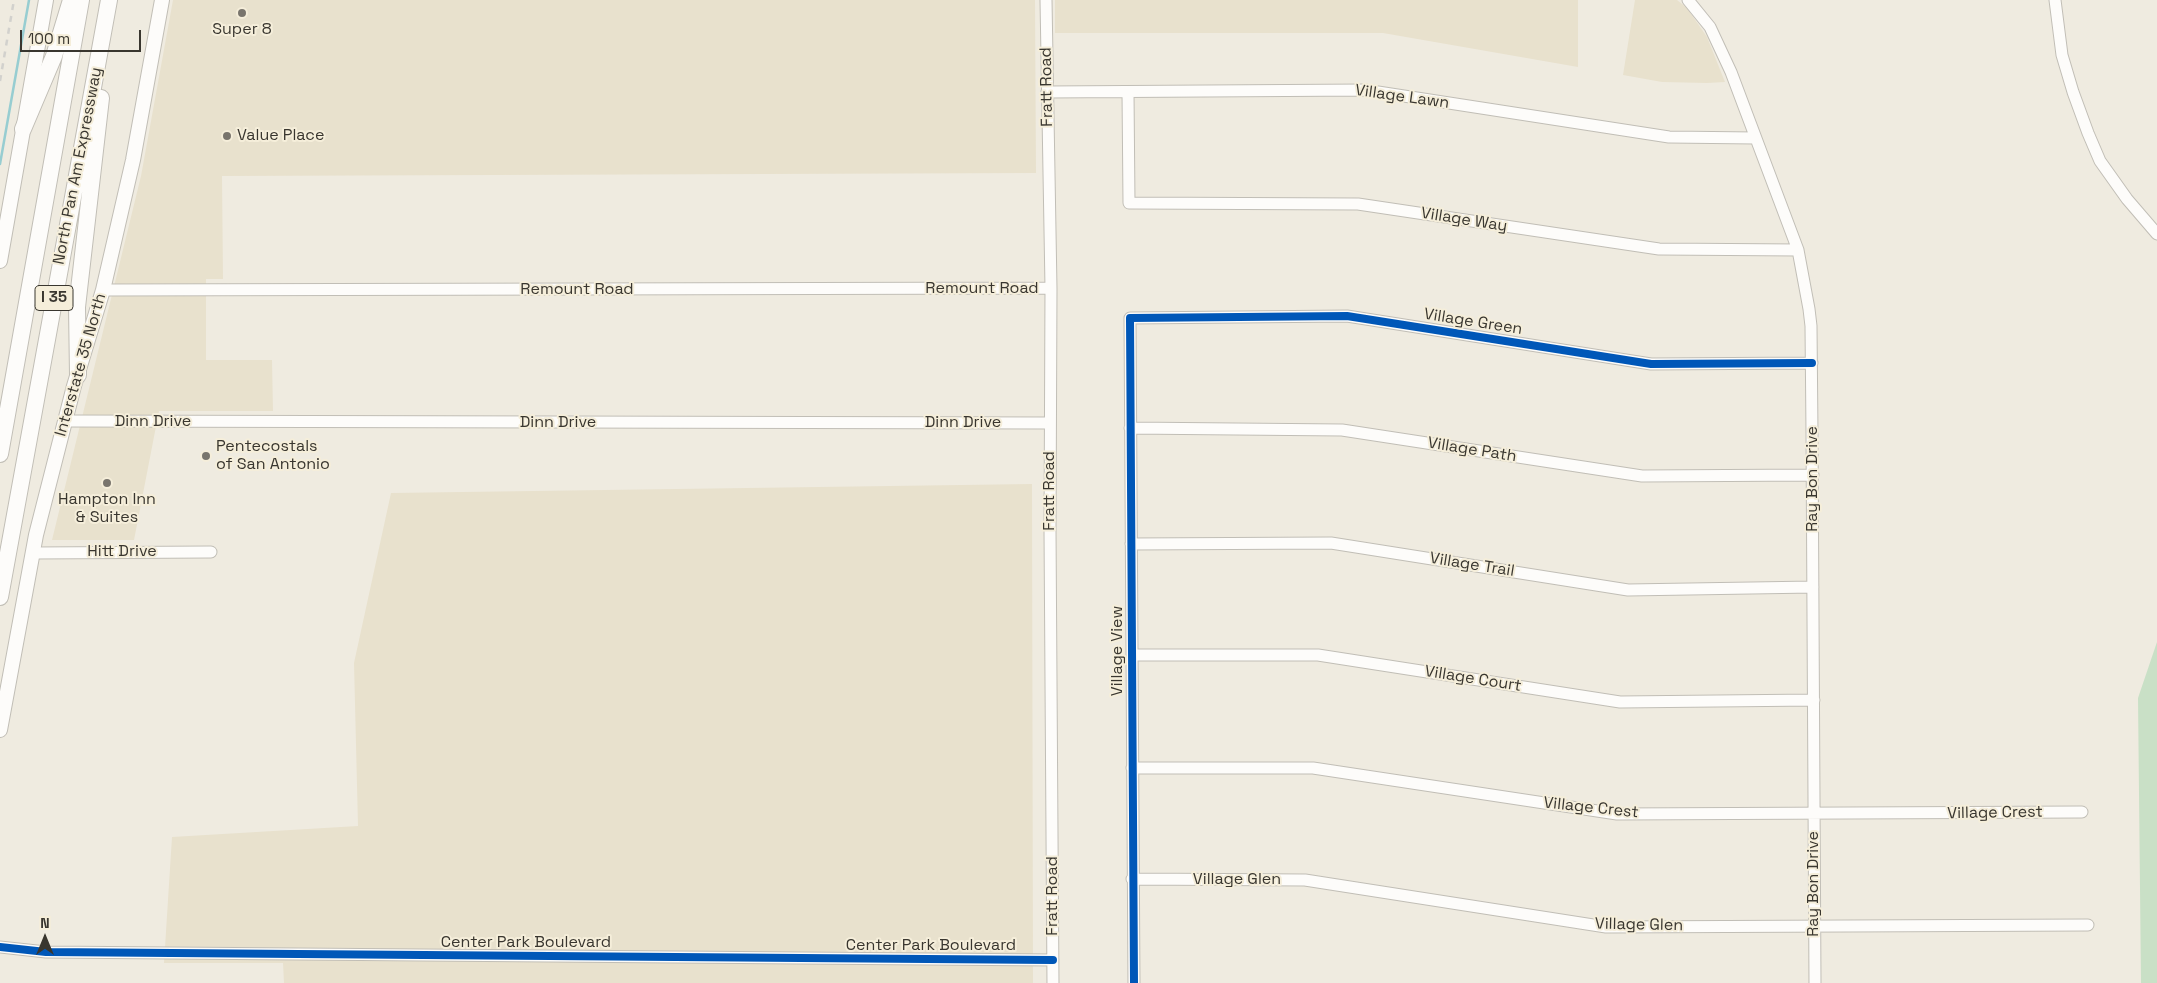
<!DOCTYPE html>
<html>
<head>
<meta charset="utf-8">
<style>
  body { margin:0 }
  #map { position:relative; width:2157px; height:983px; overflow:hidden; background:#efebe0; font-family:"Space Grotesk",sans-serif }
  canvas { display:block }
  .north { position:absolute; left:20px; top:913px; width:50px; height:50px; -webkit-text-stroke:4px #f5eeda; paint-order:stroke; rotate:0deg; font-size:14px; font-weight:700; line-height:20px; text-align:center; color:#39362f }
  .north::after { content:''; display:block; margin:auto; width:18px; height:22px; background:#39362f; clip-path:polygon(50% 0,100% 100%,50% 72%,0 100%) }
  .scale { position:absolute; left:20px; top:30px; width:121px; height:22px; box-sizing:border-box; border:2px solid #39362f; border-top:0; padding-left:6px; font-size:15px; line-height:18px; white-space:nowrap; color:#39362f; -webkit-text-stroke:4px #f5eeda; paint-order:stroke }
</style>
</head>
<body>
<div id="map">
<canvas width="2157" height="983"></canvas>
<div class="north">N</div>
<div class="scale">100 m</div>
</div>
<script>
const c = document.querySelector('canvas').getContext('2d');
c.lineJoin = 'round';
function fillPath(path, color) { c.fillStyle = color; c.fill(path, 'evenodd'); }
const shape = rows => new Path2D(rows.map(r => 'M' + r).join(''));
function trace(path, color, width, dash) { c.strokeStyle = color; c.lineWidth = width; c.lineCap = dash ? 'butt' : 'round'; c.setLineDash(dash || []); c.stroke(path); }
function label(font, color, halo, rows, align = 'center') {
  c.font = font + ' "Space Grotesk",sans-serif'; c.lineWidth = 4; c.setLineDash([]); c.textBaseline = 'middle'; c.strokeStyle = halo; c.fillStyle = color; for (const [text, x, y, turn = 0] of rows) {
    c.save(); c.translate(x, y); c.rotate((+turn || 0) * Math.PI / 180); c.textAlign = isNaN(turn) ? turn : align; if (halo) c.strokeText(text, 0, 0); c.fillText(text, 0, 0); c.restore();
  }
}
fillPath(shape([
  [173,0,1035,0,1036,173,222,176,223,279,206,279,206,360,272,360,273,411,159,411,134,540,52,540,141,176],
  [1055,0,1578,0,1578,67,1383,33,1055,33],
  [1635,0,1677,0,1687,8,1707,37,1725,82,1707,83,1662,82,1623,75],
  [1032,484,1033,983,284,983,283,963,164,963,172,837,358,826,354,663,391,493]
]), '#e8e1cd');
fillPath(shape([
  [2157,362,2157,983,2141,983,2138,698,2157,642]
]), '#c9e0c6');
trace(shape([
  [0,164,29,0]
]), '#97cdd1', 2.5);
const minor = shape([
  [1046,0,1051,288,1050,529,1053,983],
  [1688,0,1710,27,1731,72,1798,250,1809,309,1811,326,1812,433,1815,983],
  [2055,0,2062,55,2073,92,2088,133,2100,161,2127,199,2157,234],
  [1047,92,1365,90,1669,137,1755,138],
  [1128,92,1129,203,1358,204,1659,249,1798,250],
  [103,290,1051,288],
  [65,421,1050,423],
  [1130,428,1342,430,1642,476,1813,475],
  [1131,544,1331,543,1628,590,1813,587],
  [33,553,211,552],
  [1132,655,1318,655,1620,702,1814,700],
  [1132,768,1313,768,1617,814,2082,812],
  [1132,879,1305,880,1606,927,2088,925],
  [0,947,46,952,1053,960],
  [1134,983,1130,318,1347,316,1651,364,1812,363]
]);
const major = shape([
  [0,261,46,0],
  [0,730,36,535,74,386,103,290,133,160,162,0]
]);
const highway = shape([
  [23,129,54,56,71,0],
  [78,375,77,307,101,98],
  [0,454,81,0],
  [0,597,109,0]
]);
trace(minor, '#c1beb6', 13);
trace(major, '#c1beb6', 16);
trace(highway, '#c1beb6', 18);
trace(minor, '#fdfcfa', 11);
trace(major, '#fdfcfa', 14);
trace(highway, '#fdfcfa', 16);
trace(shape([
  [0,81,14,0]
]), '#d2d1cd', 2.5, [6, 6]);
trace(shape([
  [0,947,46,952,1053,960],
  [1134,983,1130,318,1347,316,1651,364,1812,363]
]), '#0057b8', 8);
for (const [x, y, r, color] of [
  [242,13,5,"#79756d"],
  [227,136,5,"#79756d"],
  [206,456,5,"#79756d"],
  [107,483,5,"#79756d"]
]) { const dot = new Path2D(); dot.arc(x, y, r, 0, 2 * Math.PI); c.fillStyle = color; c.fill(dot); trace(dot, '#f5eeda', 2); }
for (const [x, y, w] of [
  [54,298,38]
]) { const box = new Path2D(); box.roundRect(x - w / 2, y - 12.5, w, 25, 4); c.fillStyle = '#f5eeda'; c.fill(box); trace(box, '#39362f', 1); }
label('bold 15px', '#39362f', null, [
  ["I 35",54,298]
]);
label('16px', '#39362f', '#f5eeda', [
  ["Super 8",242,30],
  ["Value Place",237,136,"left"],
  ["Pentecostals",216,447,"left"],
  ["of San Antonio",216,465,"left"],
  ["Hampton Inn",107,500],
  ["& Suites",107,518]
]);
label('16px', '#39362f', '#f5eeda', [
  ["Fratt Road",1047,87,-91],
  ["Village Lawn",1402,97,8],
  ["North Pan Am Expressway",78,166,-79],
  ["Village Way",1464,220,9],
  ["Remount Road",982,289],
  ["Remount Road",577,290],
  ["Village Green",1473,322,9],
  ["Interstate 35 North",81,365,-74],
  ["Dinn Drive",153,422],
  ["Dinn Drive",558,423],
  ["Dinn Drive",963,423],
  ["Village Path",1472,450,9],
  ["Ray Bon Drive",1813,479,-90],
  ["Fratt Road",1050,491,-90],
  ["Hitt Drive",122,552],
  ["Village Trail",1472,565,9],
  ["Village View",1118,651,-90],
  ["Village Court",1473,679,9],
  ["Village Crest",1591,808,6],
  ["Village Crest",1995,813,-1],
  ["Village Glen",1237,880],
  ["Ray Bon Drive",1814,884,-90],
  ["Fratt Road",1053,896,-90],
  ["Village Glen",1639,925,1],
  ["Center Park Boulevard",526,943],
  ["Center Park Boulevard",931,946]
]);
</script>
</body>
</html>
